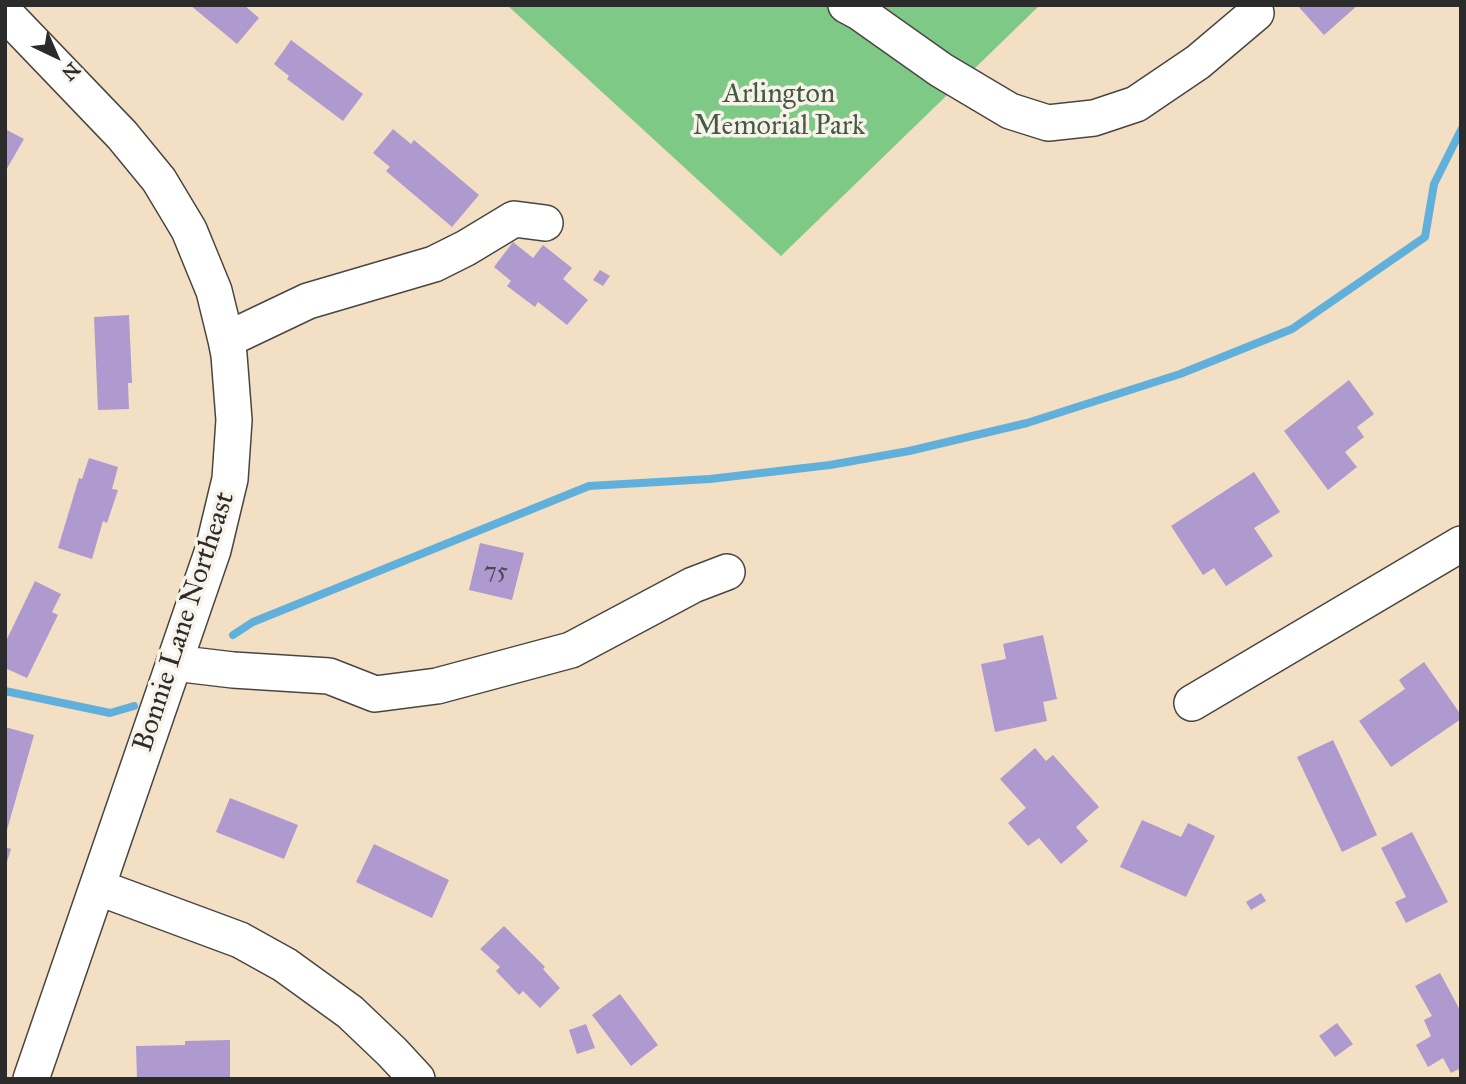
<!DOCTYPE html>
<html>
<head>
<meta charset="utf-8">
<style>
  body { margin:0 }
  #map { position:relative; width:1466px; height:1084px; overflow:hidden; background:#f3dfc3; font-family:"IM FELL Great Primer",serif }
  canvas { display:block }
  .frame { position:absolute; inset:0; border:7px solid #2b2b2b; pointer-events:none }
  .north { position:absolute; left:21px; top:21px; width:70px; height:70px; -webkit-text-stroke:5px #f7f3e8; paint-order:stroke; rotate:136deg; font-size:19px; font-weight:700; line-height:28px; text-align:center; color:#2b2b2b }
  .north::after { content:''; display:block; margin:auto; width:24px; height:32px; background:#2b2b2b; clip-path:polygon(50% 0,100% 100%,50% 72%,0 100%) }
</style>
</head>
<body>
<div id="map">
<canvas width="1466" height="1084"></canvas>
<div class="frame"></div>
<div class="north">N</div>
</div>
<script>
const c = document.querySelector('canvas').getContext('2d');
c.lineJoin = 'round';
function fillPath(path, color) { c.fillStyle = color; c.fill(path, 'evenodd'); }
const shape = rows => new Path2D(rows.map(r => 'M' + r).join(''));
function trace(path, color, width, dash) { c.strokeStyle = color; c.lineWidth = width; c.lineCap = dash ? 'butt' : 'round'; c.setLineDash(dash || []); c.stroke(path); }
function label(font, color, halo, rows, align = 'center') {
  c.font = font + ' "IM FELL Great Primer",serif'; c.lineWidth = 7; c.setLineDash([]); c.textBaseline = 'middle'; c.strokeStyle = halo; c.fillStyle = color; for (const [text, x, y, turn = 0] of rows) {
    c.save(); c.translate(x, y); c.rotate((+turn || 0) * Math.PI / 180); c.textAlign = isNaN(turn) ? turn : align; if (halo) c.strokeText(text, 0, 0); c.fillText(text, 0, 0); c.restore();
  }
}
fillPath(shape([
  [507,5,1040,5,781,256]
]), '#7fc986');
trace(shape([
  [233,635,253,622,589,486,710,479,830,465,909,451,1027,423,1180,374,1292,329,1425,237,1434,184,1461,130],
  [5,691,110,713,134,706]
]), '#61afdb', 8);
fillPath(shape([
  [190,5,244,5,259,18,237,44],
  [1297,5,1358,5,1324,35],
  [291,40,363,94,343,121,287,79,289,76,274,64],
  [5,129,24,139,5,172],
  [393,129,411,144,414,140,479,195,452,227,386,171,390,167,373,153],
  [513,242,533,258,543,245,572,268,563,279,588,300,567,325,538,302,535,307,507,286,511,281,494,267],
  [600,270,610,276,603,286,593,280],
  [129,315,132,383,128,383,129,409,98,410,94,317],
  [1349,380,1374,414,1357,427,1364,437,1345,452,1357,467,1328,490,1284,431],
  [89,458,118,467,112,489,118,490,107,523,103,521,92,559,58,548,79,478,82,479],
  [1254,472,1280,512,1254,528,1273,556,1226,586,1214,568,1203,575,1171,526],
  [480,543,524,553,512,600,469,590],
  [35,581,61,594,52,612,58,615,27,678,5,668,5,643],
  [1043,635,1057,699,1043,702,1047,721,995,732,981,664,1006,659,1003,644],
  [1424,662,1461,715,1461,719,1391,767,1359,721,1405,689,1399,680],
  [5,727,34,735,7,830,5,829],
  [1333,740,1377,835,1342,852,1297,757],
  [1035,748,1046,761,1053,755,1099,807,1076,827,1088,841,1061,864,1039,838,1028,846,1008,823,1026,808,1000,779],
  [230,798,298,825,284,859,216,832],
  [1142,820,1181,837,1188,823,1215,836,1186,897,1120,867],
  [1412,832,1448,902,1406,923,1395,902,1406,897,1381,848],
  [374,844,449,880,432,918,356,882],
  [5,847,11,849,6,865,5,865],
  [1261,893,1266,901,1251,910,1246,902],
  [504,926,545,967,543,969,560,988,540,1008,523,991,519,995,496,971,500,967,480,949],
  [1440,973,1461,1012,1461,1068,1451,1073,1443,1058,1428,1067,1416,1045,1431,1036,1424,1020,1432,1016,1415,986],
  [620,994,658,1045,631,1066,592,1015],
  [1337,1023,1353,1044,1335,1057,1319,1036],
  [586,1024,595,1048,577,1054,569,1030],
  [230,1040,230,1078,137,1079,136,1046,185,1045,185,1041]
]), '#ae9ace');
const minor = shape([
  [846,5,859,12,941,70,1010,111,1048,123,1094,118,1136,104,1198,62,1256,13],
  [5,13,122,135,159,180,189,230,214,291,226,340,229,355,234,420,230,479,213,550,31,1079],
  [226,340,308,301,434,264,466,248,514,219,545,223],
  [174,663,233,670,329,676,375,694,437,686,571,650,693,585,727,572],
  [1192,703,1461,544],
  [97,887,240,940,285,965,350,1012,392,1052,417,1079]
]);
trace(minor, '#494642', 38);
trace(minor, '#fff', 35);
label('24px', '#4c4754', null, [
  ["75",496,572]
]);
label('28px', '#445a46', '#f7f3e8', [
  ["Arlington",779,95],
  ["Memorial Park",779,127]
]);
label('28px', '#2b2b2b', '#f7f3e8', [
  ["Bonnie Lane Northeast",185,622,-72]
]);
</script>
</body>
</html>
